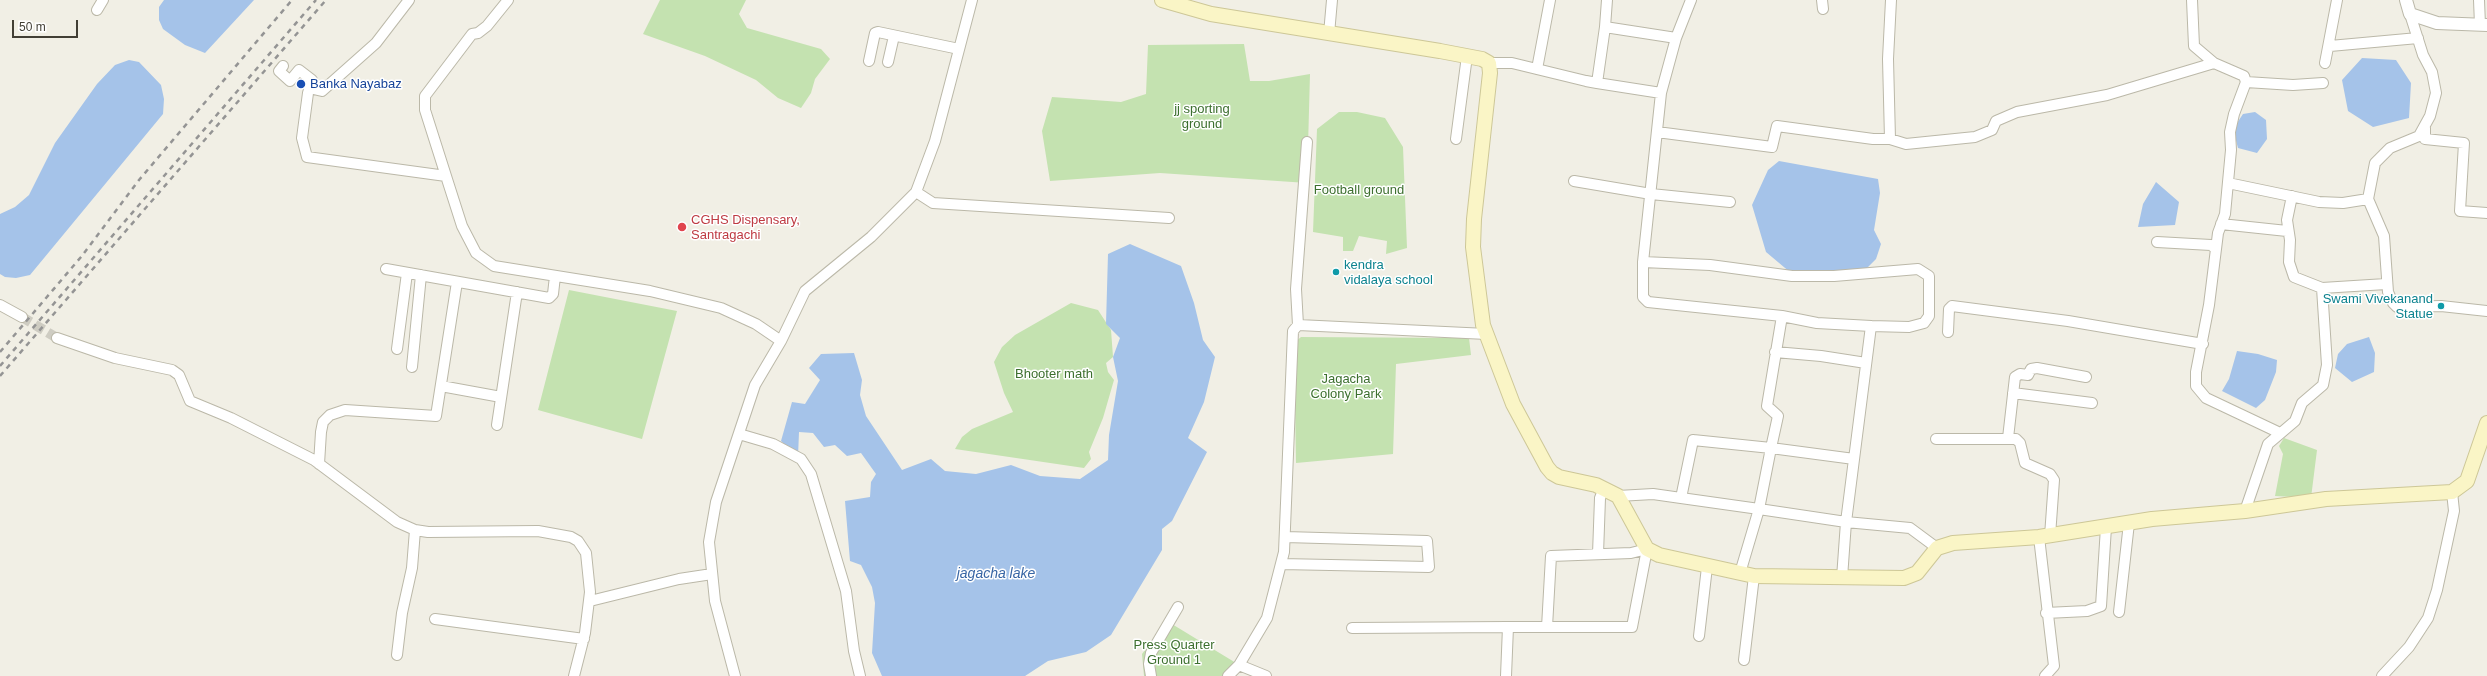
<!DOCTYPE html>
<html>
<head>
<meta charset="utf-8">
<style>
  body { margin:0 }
  #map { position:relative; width:2487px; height:676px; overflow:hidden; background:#f1efe5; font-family:Arial,sans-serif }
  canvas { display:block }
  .scale { position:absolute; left:12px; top:20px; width:66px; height:18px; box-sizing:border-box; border:2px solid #423f35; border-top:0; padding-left:5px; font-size:12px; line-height:14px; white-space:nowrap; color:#423f35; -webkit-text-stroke:3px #fff; paint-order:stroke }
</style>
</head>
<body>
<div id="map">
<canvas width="2487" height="676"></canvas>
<div class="scale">50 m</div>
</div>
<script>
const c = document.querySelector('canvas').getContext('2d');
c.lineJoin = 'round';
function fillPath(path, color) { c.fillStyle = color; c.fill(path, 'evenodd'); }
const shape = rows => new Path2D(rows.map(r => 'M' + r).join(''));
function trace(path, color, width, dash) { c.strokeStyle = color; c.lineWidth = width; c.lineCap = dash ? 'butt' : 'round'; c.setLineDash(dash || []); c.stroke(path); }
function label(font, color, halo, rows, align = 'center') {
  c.font = font + ' Arial,sans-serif'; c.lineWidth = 3; c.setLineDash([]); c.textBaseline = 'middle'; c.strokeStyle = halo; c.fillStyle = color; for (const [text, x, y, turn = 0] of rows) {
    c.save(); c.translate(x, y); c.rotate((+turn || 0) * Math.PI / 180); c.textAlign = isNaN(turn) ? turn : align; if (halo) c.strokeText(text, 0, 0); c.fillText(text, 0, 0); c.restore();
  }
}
fillPath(shape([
  [660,0,746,0,739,14,747,28,821,49,830,59,815,79,811,93,801,108,778,98,756,80,705,56,643,34],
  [1244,44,1250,81,1269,81,1310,74,1307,183,1160,173,1050,181,1042,131,1052,97,1121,102,1146,94,1148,45],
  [1339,112,1357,112,1385,118,1403,147,1407,248,1386,254,1387,241,1359,236,1353,251,1343,251,1343,237,1313,232,1317,129],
  [569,290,677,311,642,439,538,410],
  [1071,303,1098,310,1111,330,1113,357,1106,363,1108,372,1114,380,1103,418,1089,452,1091,459,1084,468,955,449,962,437,972,429,1013,412,1004,393,994,362,1002,347,1015,335],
  [1301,337,1469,338,1471,355,1396,364,1393,454,1296,463,1294,343],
  [2284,438,2317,450,2311,498,2275,496,2283,454,2279,446],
  [1167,621,1236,663,1223,676,1144,676,1142,654]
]), '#c4e2b0');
fillPath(shape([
  [164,0,254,0,205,53,185,45,163,29,159,20,159,7],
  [2362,58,2396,60,2411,83,2409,118,2373,127,2348,111,2342,80],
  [129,60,139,62,161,85,164,99,163,114,30,275,16,278,5,277,0,274,0,214,15,207,29,195,55,143,97,84,115,65],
  [2255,112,2266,120,2267,139,2257,153,2238,148,2233,129,2243,114],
  [1779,161,1878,179,1880,193,1874,230,1881,244,1876,259,1867,268,1862,270,1791,273,1766,252,1752,205,1768,170],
  [2156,182,2179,202,2175,225,2138,227,2143,204],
  [1130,244,1181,266,1194,303,1203,340,1215,357,1204,402,1188,438,1207,452,1172,521,1162,529,1162,550,1111,635,1086,652,1048,661,1025,676,882,676,872,653,875,603,872,587,861,565,850,561,845,501,870,497,871,482,876,474,861,453,847,456,835,445,824,447,813,433,799,432,798,457,781,441,792,402,805,404,820,380,809,368,821,354,854,353,862,380,860,395,866,416,902,470,931,459,945,471,976,474,1011,465,1040,476,1080,479,1108,460,1109,435,1118,381,1113,357,1120,338,1106,324,1108,254],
  [2369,337,2375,353,2374,372,2352,382,2335,368,2338,354,2347,344],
  [2237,351,2258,354,2277,360,2276,372,2265,400,2256,408,2222,391,2229,379]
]), '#a5c3e9');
trace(shape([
  [22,317,57,338]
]), '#ceccc2', 10, [10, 5]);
const minor = shape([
  [1822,0,1823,9],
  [2192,0,2194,46,2214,63,2244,76,2246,82,2234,114,2230,132,2231,150,2225,214,2218,233,2216,249],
  [2479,0,2480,25],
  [97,10,103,0],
  [2410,14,2423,55,2432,72,2436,93,2430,116,2419,136,2390,148,2375,163,2368,199,2384,236,2388,292,2393,303,2397,307,2441,306,2487,311],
  [1605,27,1607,0],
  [1329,34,1332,0],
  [1676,38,1691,0],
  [2330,46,2418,38],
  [869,61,875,33,878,32,959,49],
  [888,62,894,36],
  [1489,63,1512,63,1586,81,1597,83,1661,93,1676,38,1605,27,1597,83],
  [2325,63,2337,0],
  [283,66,279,71,290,81,299,70,312,80,308,93,302,138,307,157,446,176,462,226,476,253,494,266,650,291,721,308,756,324,781,341,755,385,716,502,709,542,715,601,735,676],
  [1537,69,1550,0],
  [2246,82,2293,85,2323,83],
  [309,88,322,91,376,43,409,0],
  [2425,128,2425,139,2464,143,2460,211,2487,213],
  [1657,132,1772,147,1777,126,1873,139,1890,139,1906,144,1975,137,1992,130,1996,121,2017,112,2107,95,2214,63],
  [1456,139,1467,56],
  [1890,139,1888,59,1891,0],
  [446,176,425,110,425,96,472,34,478,33,487,26,508,0],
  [1574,181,1651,194,1730,202],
  [2228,183,2319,202,2343,203,2368,199],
  [916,192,933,203,1169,218],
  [2292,196,2287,220,2290,240,2289,262,2294,277,2322,288,2386,284],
  [2221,224,2287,231],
  [2157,242,2211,245,2216,249,2209,305,2196,372,2196,386,2206,398,2280,433],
  [1643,262,1710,265,1792,276,1834,276,1918,269,1929,276,1929,316,1924,323,1909,327,1871,326,1817,323,1782,316,1648,302,1643,297,1643,262,1661,93],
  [386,269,549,298,553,294,555,276],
  [0,305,22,317],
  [1782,316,1767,406,1778,416,1771,448,1854,459],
  [1298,325,1296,289,1307,142],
  [1948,332,1949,309,1952,306,2068,321,2203,344],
  [57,338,115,358,172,370,179,375,190,401,231,418,314,460,397,522,415,530,428,532,538,531,571,537,578,541,586,553,590,592,585,633,574,676],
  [781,341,805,291,871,237,916,192,935,141,972,0],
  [397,349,407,273],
  [1775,352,1821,356,1866,363],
  [412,367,421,275],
  [441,386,501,397],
  [2013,393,2092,403],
  [497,425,517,292],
  [739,434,773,444,801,459,811,474,846,591,854,651,860,676],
  [2008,438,2015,377,2020,374,2028,375,2031,369,2037,368,2086,377],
  [1936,439,2016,439,2020,443,2025,463,2050,474,2054,480,2050,536],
  [1693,440,1771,448,1759,509,1681,498,1693,440],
  [319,464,321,432,323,422,330,415,345,410,436,416,457,282],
  [1618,496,1653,494,1681,498],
  [2245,511,2268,444,2295,421,2302,403,2323,385,2327,365,2322,288],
  [2039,537,2054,666,2045,676],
  [1598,554,1600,498,1604,488],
  [1281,564,1429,567,1427,541,1285,537],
  [1740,573,1759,509,1846,522,1910,528,1937,548],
  [1842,578,1846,522,1871,326],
  [590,601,679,579,712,574],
  [2119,612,2129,523],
  [2046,613,2087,611,2101,606,2106,527],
  [435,619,584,639],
  [1352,628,1508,627],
  [1699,636,1707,567],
  [397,655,402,613,412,568,415,530],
  [1744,660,1754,576],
  [1239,665,1266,676],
  [1151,676,1149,664,1151,653,1178,607],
  [1228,676,1239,665,1267,618,1284,552,1293,331,1298,325,1487,334],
  [1506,676,1508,627,1632,627,1647,549,1631,553,1551,556,1547,627],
  [2382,676,2409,647,2428,618,2437,590,2454,511,2452,492]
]);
const tertiary = shape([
  [2406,0,2410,14,2437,23,2487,25]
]);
const secondary = shape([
  [1162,0,1211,14,1440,51,1482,59,1489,63,1490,73,1474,219,1473,247,1483,325,1513,404,1547,467,1552,473,1559,477,1596,485,1618,496,1647,549,1659,555,1754,576,1904,578,1917,573,1937,548,1953,543,2039,537,2152,519,2245,511,2326,499,2452,492,2467,481,2487,423]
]);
trace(minor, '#bbb8a8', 12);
trace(tertiary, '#bbb8a8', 14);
trace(secondary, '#cdc797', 16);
trace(minor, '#fff', 10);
trace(tertiary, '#fff', 12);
trace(secondary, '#faf5c6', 14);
trace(shape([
  [0,352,81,257,139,180,292,0],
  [0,366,316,0],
  [0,376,326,0]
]), '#949494', 2.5, [5, 5]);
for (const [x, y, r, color] of [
  [301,84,5,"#1a4fb4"],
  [682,227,5,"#e0444e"],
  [1336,272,4,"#0f9aa8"],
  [2441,306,4,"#0f9aa8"]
]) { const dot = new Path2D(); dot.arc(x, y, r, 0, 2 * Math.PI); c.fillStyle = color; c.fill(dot); trace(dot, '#fff', 1.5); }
label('13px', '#164399', '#fff', [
  ["Banka Nayabaz",310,84]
], 'left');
label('13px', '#3c6f2e', '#fff', [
  ["jj sporting",1202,109],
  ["ground",1202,124],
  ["Football ground",1359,190],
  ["Bhooter math",1054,374],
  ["Jagacha",1346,379],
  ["Colony Park",1346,394],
  ["Press Quarter",1174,645],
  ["Ground 1",1174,660]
]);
label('13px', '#be3a42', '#fff', [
  ["CGHS Dispensary,",691,220],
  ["Santragachi",691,235]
], 'left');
label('13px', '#0d838f', '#fff', [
  ["kendra",1344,265],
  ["vidalaya school",1344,280],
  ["Swami Vivekanand",2433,299,"right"],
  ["Statue",2433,314,"right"]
], 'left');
label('italic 14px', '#3866a5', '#fff', [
  ["jagacha lake",996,574]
]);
</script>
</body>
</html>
